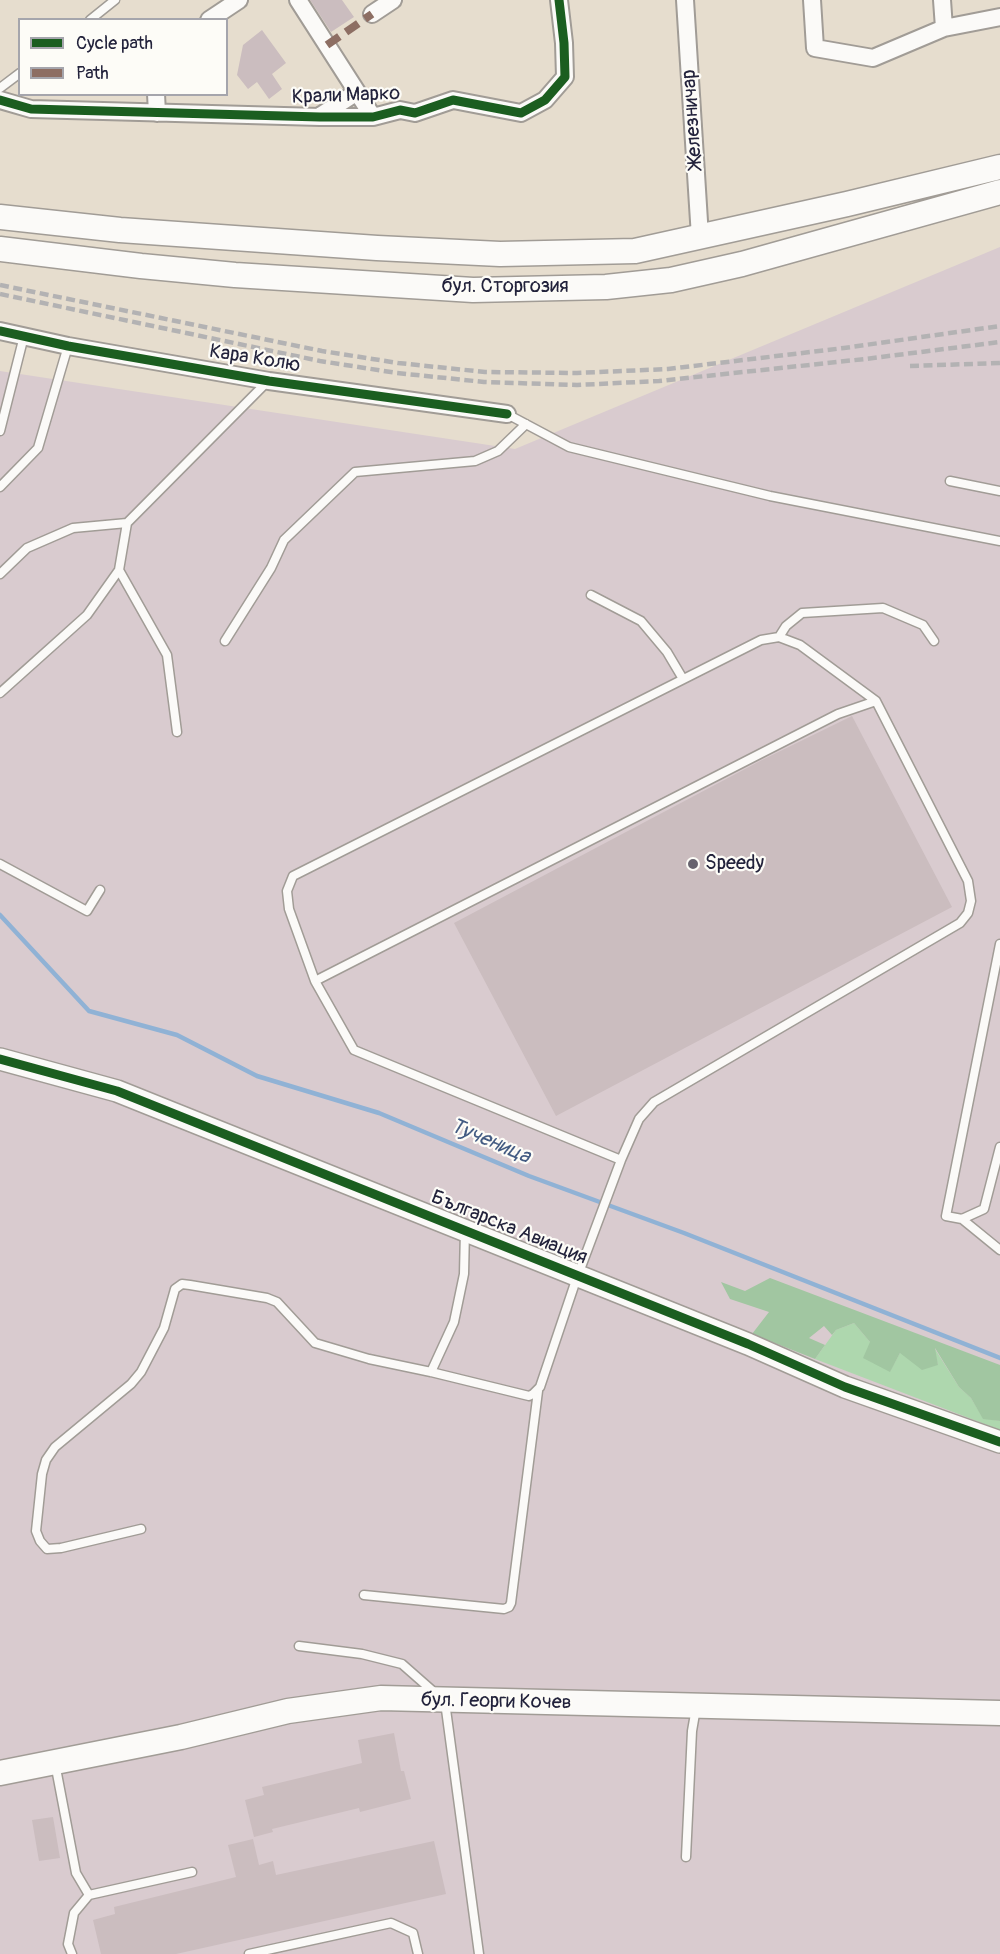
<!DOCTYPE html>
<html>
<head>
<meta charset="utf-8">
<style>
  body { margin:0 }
  #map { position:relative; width:1000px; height:1954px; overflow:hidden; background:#e6ddce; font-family:Pangolin,sans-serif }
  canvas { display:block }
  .legend { position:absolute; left:18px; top:18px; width:210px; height:78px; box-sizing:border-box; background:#fdfcf7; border:2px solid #a5a5ac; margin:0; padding:8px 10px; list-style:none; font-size:18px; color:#22223b }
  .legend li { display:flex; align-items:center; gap:12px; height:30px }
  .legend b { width:30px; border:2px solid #a5a5ac }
</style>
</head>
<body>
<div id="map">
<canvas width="1000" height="1954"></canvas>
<ul class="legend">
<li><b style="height:8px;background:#1b5e20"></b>Cycle path</li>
<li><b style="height:8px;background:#8d6e63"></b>Path</li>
</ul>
</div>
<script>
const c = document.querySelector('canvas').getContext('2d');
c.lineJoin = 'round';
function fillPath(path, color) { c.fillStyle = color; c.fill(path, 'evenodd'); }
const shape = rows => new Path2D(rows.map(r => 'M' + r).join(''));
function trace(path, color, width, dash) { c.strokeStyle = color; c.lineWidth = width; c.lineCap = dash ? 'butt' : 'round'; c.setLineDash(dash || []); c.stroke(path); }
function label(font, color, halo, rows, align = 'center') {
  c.font = font + ' Pangolin,sans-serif'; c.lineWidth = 4.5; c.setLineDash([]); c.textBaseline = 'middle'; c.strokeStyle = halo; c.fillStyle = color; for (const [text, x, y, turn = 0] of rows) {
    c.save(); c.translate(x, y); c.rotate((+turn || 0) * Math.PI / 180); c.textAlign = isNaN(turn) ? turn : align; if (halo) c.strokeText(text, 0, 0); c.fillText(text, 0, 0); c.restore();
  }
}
fillPath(shape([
  [1000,247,1000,1954,0,1954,0,371,515,449]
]), '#d9cbcf');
fillPath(shape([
  [854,1323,870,1342,890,1371,900,1353,938,1365,933,1346,959,1387,971,1398,983,1418,1000,1421,1000,1430,815,1359,836,1330]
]), '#aed7ae');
fillPath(shape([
  [770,1278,1000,1365,1000,1421,983,1419,971,1398,959,1387,935,1348,938,1365,922,1370,900,1353,890,1372,863,1358,870,1342,854,1323,836,1330,832,1335,824,1326,809,1338,825,1345,815,1359,752,1334,769,1312,730,1299,721,1282,745,1291]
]), '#a1c6a1');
trace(shape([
  [0,915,89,1011,177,1035,257,1076,379,1113,529,1176,684,1233,1000,1358]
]), '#90b2d5', 4.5);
fillPath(shape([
  [310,0,342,0,354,17,331,32],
  [262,30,286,63,272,74,282,89,269,99,257,82,248,89,237,75,243,45],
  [852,716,952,907,556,1116,454,923,762,760],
  [394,1733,401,1771,404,1771,411,1799,360,1812,359,1808,272,1829,273,1832,254,1837,245,1800,264,1795,262,1787,362,1763,358,1740],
  [53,1817,60,1858,39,1861,32,1820],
  [253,1839,259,1865,273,1861,276,1875,434,1841,446,1894,176,1954,101,1954,93,1920,115,1914,114,1907,236,1877,228,1845]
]), '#cbbdbf');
const service = shape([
  [90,20,115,0],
  [0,88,20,73],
  [507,414,569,447,770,496,1000,541],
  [0,431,24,336],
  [950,481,1000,491],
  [0,487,38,448,68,346],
  [119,570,167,655,177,732],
  [0,574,27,548,73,528,127,523,268,381],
  [591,595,641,621,667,652,683,679],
  [779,637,786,626,802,613,883,608,923,625,934,641],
  [225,641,271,568,284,540,355,472,475,461,498,451,526,424],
  [0,693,87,615,119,570,127,523],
  [0,864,87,911,100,890],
  [1000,944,946,1216,962,1219,984,1209,1000,1147],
  [315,981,838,714,876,701],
  [962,1219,1000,1250],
  [431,1372,454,1322,464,1274,465,1230],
  [141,1529,61,1548,47,1549,40,1541,36,1531,42,1474,46,1460,55,1447,131,1384,141,1372,164,1328,175,1289,182,1284,190,1285,267,1298,277,1302,315,1343,369,1359,431,1372,529,1396,533,1394,540,1387,575,1283,621,1160,639,1119,654,1102,960,923,968,913,971,901,968,881,876,701,800,645,779,637,761,640,293,876,287,891,289,909,315,981,354,1050,621,1160],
  [364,1595,504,1609,509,1607,511,1603,538,1391],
  [299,1646,362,1654,402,1664,435,1693],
  [445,1702,479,1954],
  [55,1763,76,1873,89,1895,74,1913,68,1944,72,1954],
  [686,1857,692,1731,696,1708],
  [89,1895,192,1872],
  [249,1954,391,1923,413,1933,418,1954]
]);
const minor = shape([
  [298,0,373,117],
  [685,0,700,237],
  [812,0,815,48,873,58,944,28,1000,17],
  [942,0,944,28],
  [372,14,393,0],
  [209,20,239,0],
  [156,94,157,113],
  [0,100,31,109,320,117,373,117,400,110,415,113,453,100,521,113,545,100,565,77,564,43,559,0],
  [320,116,357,92],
  [0,331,68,346,269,381,507,414]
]);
const tertiary = shape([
  [0,1059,117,1091,748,1344,845,1387,1000,1442]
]);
const secondary = shape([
  [0,217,120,230,377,248,500,254,635,251,847,204,1000,167],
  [0,249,141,266,235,275,473,290,606,287,671,280,742,264,1000,192],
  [0,1773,181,1737,288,1711,381,1698,1000,1713]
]);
trace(service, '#a19c96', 11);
trace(minor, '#a19c96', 20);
trace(tertiary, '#a19c96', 24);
trace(secondary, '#a19c96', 27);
trace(service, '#fbfaf8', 8);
trace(minor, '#fbfaf8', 16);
trace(tertiary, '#fbfaf8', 21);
trace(secondary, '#fbfaf8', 24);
trace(shape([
  [0,285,322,351,398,363,485,372,577,373,668,369,844,348,1000,326],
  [0,294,320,361,397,373,484,382,577,385,659,381,865,359,1000,342],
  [910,366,1000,363]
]), '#b3b2b3', 4.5, [9, 4.5]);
trace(shape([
  [327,45,372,14]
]), '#8d6e63', 8, [15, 8]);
trace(shape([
  [0,100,31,109,320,117,373,117,400,110,415,113,453,100,521,113,545,100,565,77,564,43,559,0],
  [0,331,68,346,269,381,507,414],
  [0,1059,117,1091,748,1344,845,1387,1000,1442]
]), '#1b5e20', 9);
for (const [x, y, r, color] of [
  [693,864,6,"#67636e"]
]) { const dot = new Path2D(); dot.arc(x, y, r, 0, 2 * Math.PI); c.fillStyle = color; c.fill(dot); trace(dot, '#fdfcf7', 2); }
label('20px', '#22223b', '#fdfcf7', [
  ["Крали Марко",346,96,-2],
  ["Железничар",693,119,-94],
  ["бул. Сторгозия",505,287],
  ["Кара Колю",255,359,9],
  ["Българска Авиация",509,1228,22],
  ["бул. Георги Кочев",496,1702,1]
]);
label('20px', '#22223b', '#fdfcf7', [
  ["Speedy",705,864]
], 'left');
label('italic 21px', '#435b82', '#fdfcf7', [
  ["Тученица",490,1142,23]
]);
</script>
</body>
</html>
